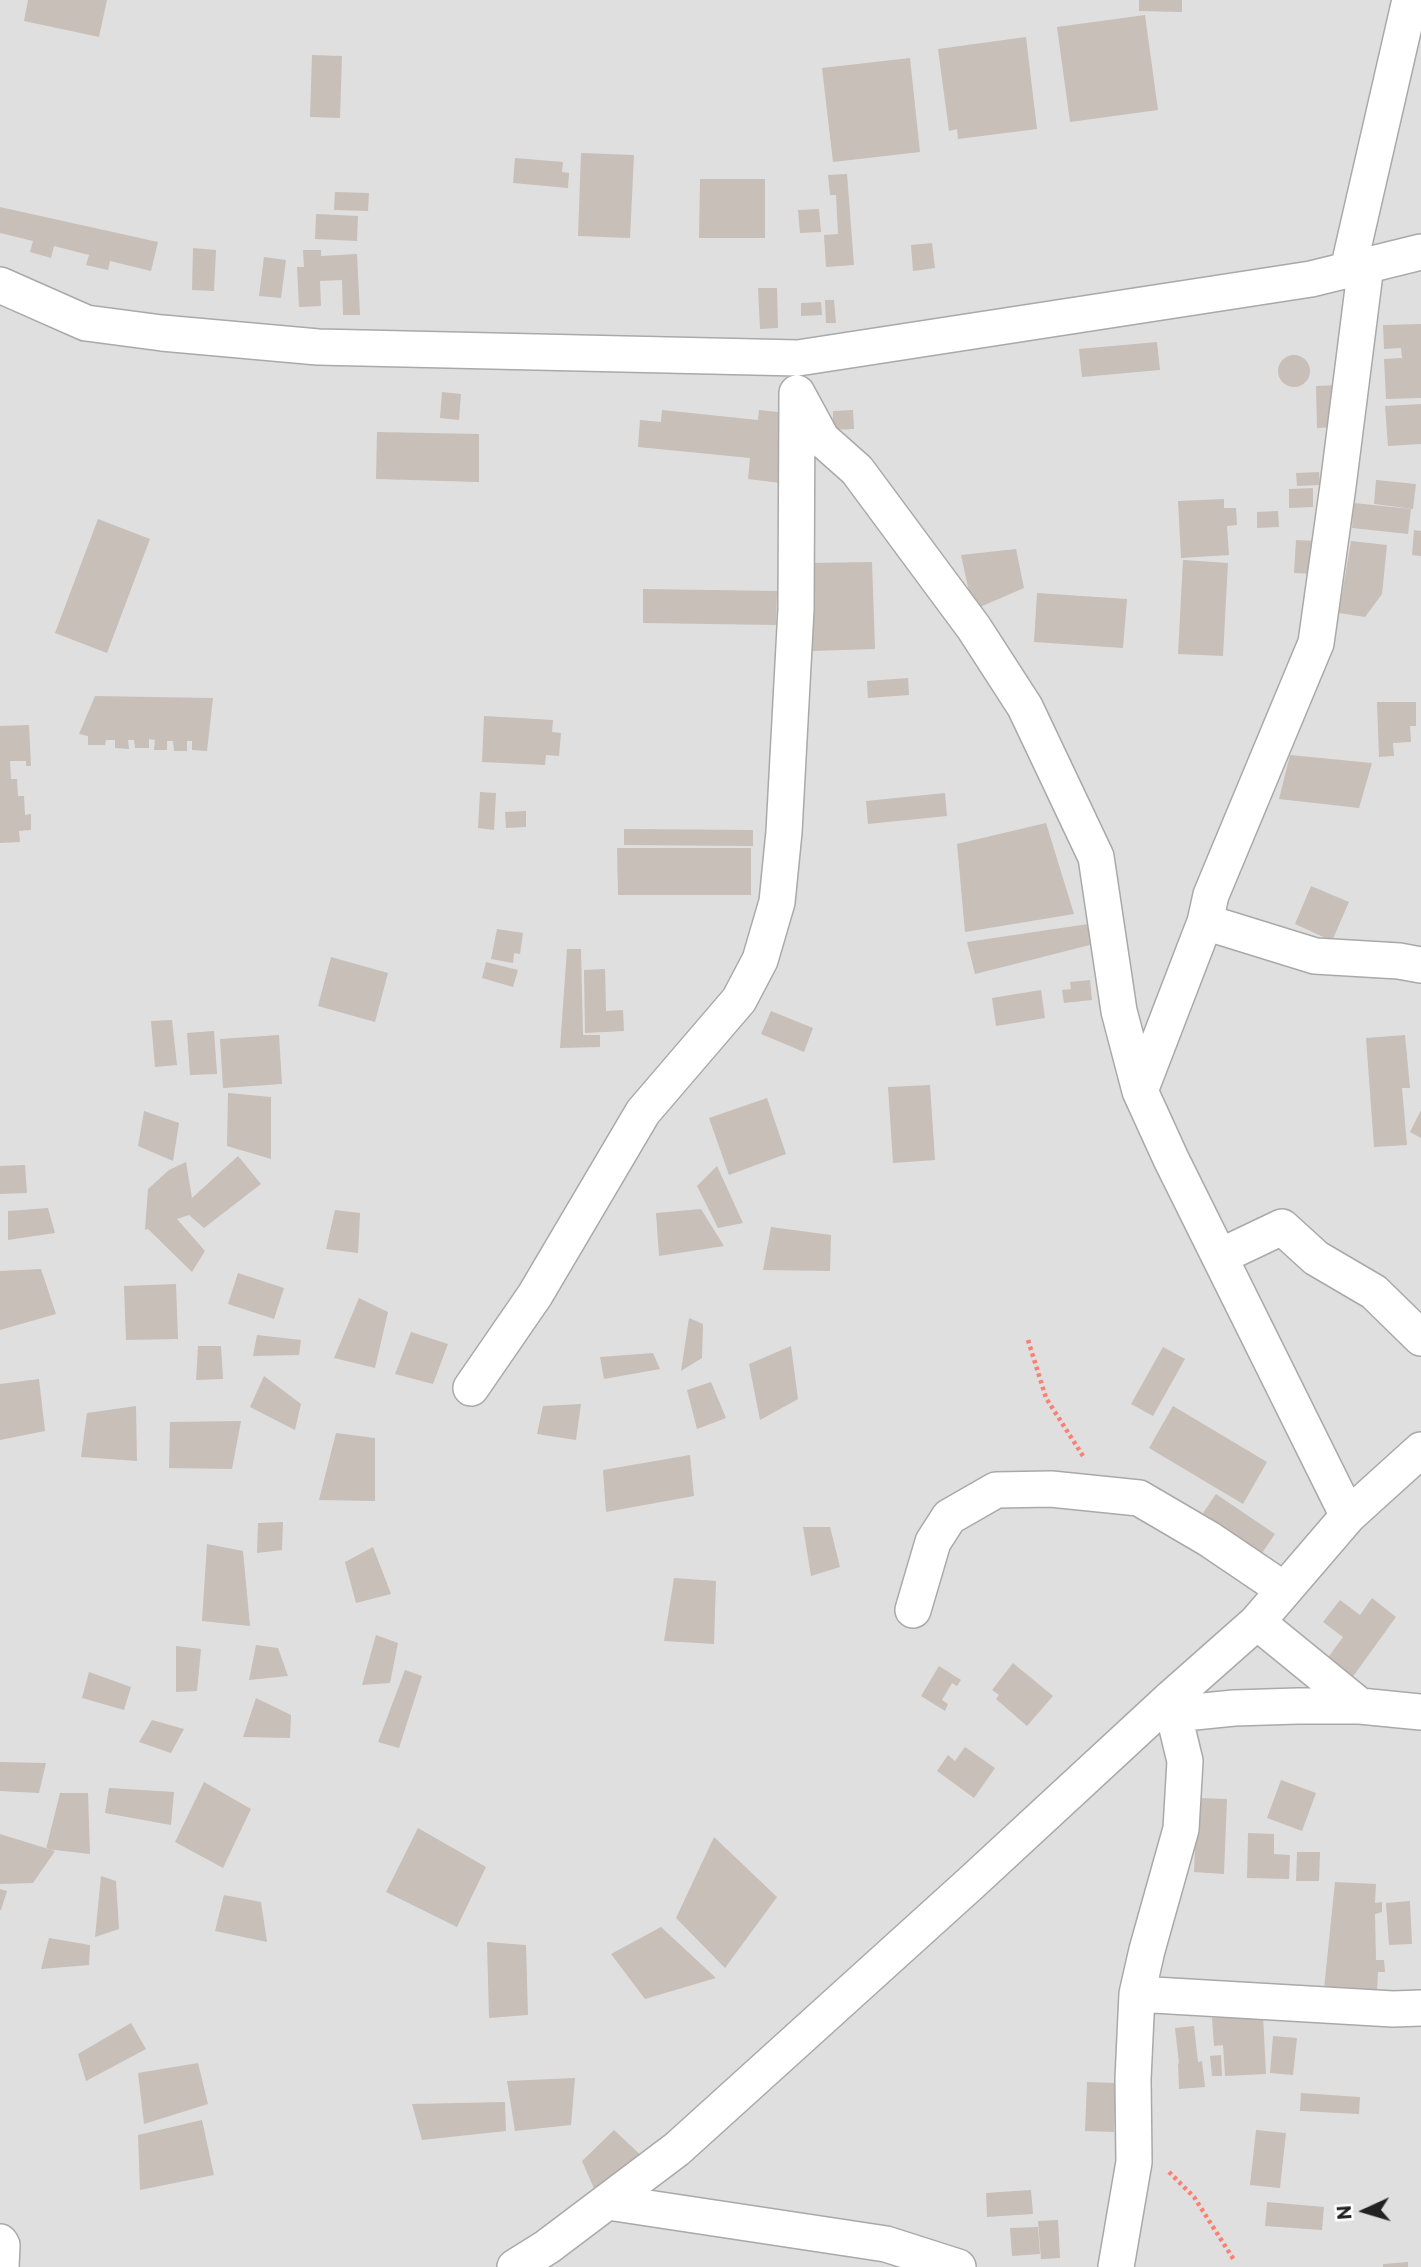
<!DOCTYPE html>
<html>
<head>
<meta charset="utf-8">
<style>
  body { margin:0 }
  #map { position:relative; width:1421px; height:2267px; overflow:hidden; background:#f2efe9; font-family:Commissioner,sans-serif }
  canvas { display:block }
  .north { position:absolute; left:1330px; top:2176px; width:70px; height:70px; -webkit-text-stroke:5px #fff; paint-order:stroke; rotate:266deg; font-size:19px; font-weight:700; line-height:28px; text-align:center; color:#222 }
  .north::after { content:''; display:block; margin:auto; width:24px; height:32px; background:#222; clip-path:polygon(50% 0,100% 100%,50% 72%,0 100%) }
</style>
</head>
<body>
<div id="map">
<canvas width="1421" height="2267"></canvas>
<div class="north">N</div>
</div>
<script>
const c = document.querySelector('canvas').getContext('2d');
c.lineJoin = 'round';
function fillPath(path, color) { c.fillStyle = color; c.fill(path, 'evenodd'); }
const shape = rows => new Path2D(rows.map(r => 'M' + r).join(''));
function trace(path, color, width, dash) { c.strokeStyle = color; c.lineWidth = width; c.lineCap = dash ? 'butt' : 'round'; c.setLineDash(dash || []); c.stroke(path); }
fillPath(shape([
  [0,0,1421,0,1421,2267,0,2267]
]), '#e0dfdf');
fillPath(shape([
  [28,0,107,0,99,37,24,21],
  [1139,0,1182,0,1182,12,1139,11],
  [1145,15,1158,110,1070,122,1057,27],
  [1026,37,1037,129,958,139,957,129,949,131,938,49],
  [312,55,342,56,340,118,310,117],
  [910,58,920,152,833,162,822,68],
  [581,153,634,155,630,238,578,236],
  [515,158,563,162,562,172,569,173,568,188,513,183],
  [847,174,854,265,826,267,824,235,838,234,836,195,830,195,828,175],
  [700,179,765,179,765,238,699,238],
  [335,192,369,193,368,211,334,210],
  [0,207,158,242,151,271,110,261,108,270,86,265,89,255,54,246,51,258,30,252,33,241,0,233],
  [819,209,821,232,800,233,798,210],
  [316,214,358,216,357,241,315,239],
  [932,243,935,268,913,271,911,245],
  [193,248,216,250,214,291,192,290],
  [303,250,321,250,321,256,357,254,360,315,343,315,342,280,320,281,321,306,299,307,297,267,304,267],
  [264,257,286,260,281,298,259,296],
  [758,288,777,288,778,328,760,329],
  [825,300,834,300,836,323,826,323],
  [821,302,822,315,801,316,801,303],
  [1421,324,1421,398,1386,399,1384,359,1402,358,1401,348,1384,349,1383,325],
  [1157,342,1160,370,1082,377,1079,349],
  '1278 371a16 16 0 1 1 32 0a16 16 0 1 1-32 0Z',
  [1337,385,1338,427,1317,428,1316,386],
  [442,392,461,394,459,420,440,418],
  [1421,404,1421,444,1388,446,1385,406],
  [662,410,758,420,759,410,787,413,780,483,748,479,750,458,638,447,640,420,661,422],
  [853,410,854,429,833,430,833,411],
  [377,432,479,434,479,482,376,479],
  [1319,472,1320,485,1297,486,1296,473],
  [1376,480,1416,484,1413,509,1374,504],
  [1313,488,1313,507,1289,508,1289,489],
  [1224,499,1224,508,1236,508,1237,525,1227,526,1229,555,1181,558,1178,501],
  [1354,503,1411,509,1408,534,1352,528],
  [1278,511,1279,527,1257,528,1257,512],
  [98,519,150,539,107,653,55,633],
  [1414,530,1421,531,1421,556,1412,555],
  [1296,540,1317,541,1316,574,1294,573],
  [1351,541,1387,545,1382,594,1365,617,1339,613],
  [1016,549,1024,588,973,610,961,555],
  [1183,560,1228,563,1223,656,1178,654],
  [872,562,875,649,812,651,811,563],
  [643,589,777,591,776,625,643,623],
  [1037,593,1127,599,1123,648,1034,642],
  [908,678,909,695,868,698,867,681],
  [95,696,213,698,207,751,192,750,192,741,187,741,187,751,174,751,173,741,167,741,167,750,154,750,155,740,149,739,149,748,135,748,134,740,128,740,129,749,115,748,115,740,106,740,105,745,88,745,88,736,79,734],
  [1377,702,1416,702,1416,726,1410,726,1411,742,1393,743,1394,756,1379,757],
  [484,716,553,720,552,732,561,733,559,756,546,755,545,765,482,762],
  [29,725,31,766,26,766,26,761,10,761,11,779,17,779,18,796,24,796,25,815,31,814,31,830,19,831,20,842,0,843,0,726],
  [1290,755,1372,763,1359,808,1279,799],
  [480,792,496,793,494,830,478,828],
  [945,793,947,816,868,824,866,801],
  [526,811,526,827,506,828,505,812],
  [1046,823,1074,914,965,932,957,844],
  [624,829,753,830,753,846,624,845],
  [617,848,751,848,751,895,618,895],
  [1311,886,1349,902,1332,941,1295,924],
  [1088,924,1090,945,975,974,967,942],
  [497,929,523,933,520,954,514,953,513,963,491,959],
  [567,949,581,949,583,1035,600,1035,600,1047,560,1048],
  [331,957,388,973,375,1022,318,1006],
  [486,962,518,970,513,987,482,978],
  [605,969,606,1011,623,1010,624,1031,585,1033,584,970],
  [1090,980,1092,1000,1064,1003,1062,990,1071,989,1070,982],
  [1041,990,1045,1018,996,1026,992,998],
  [771,1011,813,1028,804,1052,761,1034],
  [172,1020,177,1065,155,1067,151,1021],
  [214,1031,217,1074,190,1075,187,1033],
  [279,1035,282,1084,223,1088,220,1039],
  [1405,1035,1410,1088,1402,1088,1407,1145,1374,1147,1366,1038],
  [930,1085,935,1160,893,1163,888,1087],
  [228,1093,271,1097,271,1159,227,1146],
  [767,1098,786,1154,729,1175,709,1118],
  [1421,1110,1421,1138,1410,1132],
  [144,1111,179,1123,173,1161,138,1146],
  [238,1156,261,1184,204,1228,189,1215,177,1219,205,1251,192,1272,148,1229,145,1230,148,1189,169,1170,186,1162,192,1198],
  [25,1165,27,1193,0,1194,0,1166],
  [717,1166,743,1223,718,1228,697,1186],
  [48,1208,55,1233,8,1240,8,1211],
  [701,1209,724,1246,659,1256,656,1213],
  [335,1210,360,1213,358,1253,326,1249],
  [771,1227,831,1235,830,1271,763,1270],
  [41,1269,56,1314,0,1330,0,1271],
  [238,1273,284,1288,274,1319,228,1304],
  [176,1284,178,1339,126,1340,124,1286],
  [359,1298,388,1312,375,1368,334,1358],
  [689,1318,703,1324,702,1358,681,1371],
  [411,1332,448,1344,433,1384,395,1374],
  [257,1335,301,1340,299,1355,253,1356],
  [198,1346,221,1346,223,1379,196,1380],
  [791,1346,798,1399,760,1420,749,1364],
  [1163,1347,1185,1359,1153,1416,1131,1404],
  [653,1353,660,1369,604,1379,600,1357],
  [264,1376,301,1404,295,1430,250,1407],
  [39,1379,45,1431,0,1440,0,1384],
  [711,1382,726,1418,697,1429,687,1390],
  [581,1404,576,1440,537,1434,543,1406],
  [136,1406,137,1461,81,1457,87,1413],
  [1173,1406,1267,1462,1243,1504,1149,1448],
  [241,1421,232,1469,169,1468,170,1422],
  [336,1433,375,1438,375,1501,319,1500],
  [690,1455,694,1496,606,1512,603,1470],
  [1216,1494,1275,1534,1262,1553,1203,1513],
  [283,1522,282,1550,257,1553,258,1523],
  [803,1527,830,1527,840,1567,811,1576],
  [207,1544,243,1551,250,1626,202,1621],
  [373,1547,391,1594,356,1603,345,1562],
  [674,1578,716,1581,714,1644,664,1641],
  [1372,1598,1396,1617,1349,1682,1324,1663,1343,1637,1323,1622,1340,1600,1360,1615],
  [376,1635,398,1643,390,1683,362,1685],
  [256,1645,278,1648,288,1676,249,1680],
  [176,1646,201,1649,197,1691,176,1692],
  [1013,1663,1053,1696,1027,1726,996,1699,999,1695,992,1690],
  [939,1666,961,1680,957,1686,952,1683,942,1700,948,1704,945,1711,921,1696],
  [405,1670,422,1676,399,1748,378,1742],
  [89,1672,131,1687,124,1710,82,1698],
  [256,1698,291,1715,290,1738,243,1737],
  [152,1720,184,1729,171,1753,139,1742],
  [965,1747,995,1768,974,1798,937,1771,948,1755,955,1761],
  [0,1762,46,1763,39,1793,0,1791],
  [1281,1780,1316,1793,1302,1831,1267,1818],
  [204,1782,251,1809,223,1868,175,1842],
  [109,1788,174,1792,171,1825,105,1813],
  [60,1793,88,1793,90,1854,46,1849],
  [1197,1798,1227,1799,1224,1874,1194,1872],
  [418,1828,486,1867,457,1927,386,1892],
  [1248,1833,1274,1834,1274,1854,1290,1855,1289,1879,1247,1878],
  [0,1834,55,1851,33,1883,0,1884],
  [714,1837,777,1897,725,1968,676,1918],
  [1297,1852,1320,1852,1319,1881,1296,1881],
  [101,1876,116,1881,119,1929,95,1937],
  [1335,1882,1376,1884,1375,1903,1382,1902,1382,1912,1375,1914,1376,1960,1384,1960,1385,1972,1378,1972,1377,1992,1324,1989],
  [0,1889,7,1891,1,1910,0,1910],
  [224,1895,261,1902,267,1942,215,1931],
  [1410,1901,1412,1944,1389,1945,1386,1903],
  [661,1927,716,1978,645,1999,611,1954],
  [49,1938,90,1945,89,1965,41,1969],
  [487,1942,526,1945,528,2015,489,2018],
  [1263,2015,1266,2074,1225,2076,1223,2045,1214,2046,1212,2018],
  [131,2023,146,2049,86,2081,78,2054],
  [1194,2026,1198,2062,1202,2061,1205,2087,1179,2089,1178,2064,1179,2063,1175,2028],
  [1273,2036,1297,2038,1293,2075,1270,2073],
  [1221,2055,1222,2076,1212,2076,1210,2056],
  [198,2063,208,2104,144,2124,138,2073],
  [575,2078,571,2125,515,2131,507,2081],
  [1087,2082,1116,2083,1114,2132,1085,2131],
  [1301,2093,1360,2097,1359,2114,1300,2111],
  [505,2102,506,2131,422,2140,412,2104],
  [202,2120,214,2175,140,2190,138,2135],
  [614,2130,645,2159,596,2193,582,2161],
  [1256,2130,1286,2133,1280,2188,1250,2185],
  [1031,2190,1033,2214,987,2217,986,2193],
  [1267,2202,1324,2207,1322,2230,1265,2226],
  [1058,2220,1060,2258,1041,2259,1038,2221],
  [1038,2227,1040,2254,1012,2256,1010,2228],
  [1408,2262,1408,2267,1383,2267,1383,2264]
]), '#c7bfb8');
const street = shape([
  [1348,270,1410,0],
  [0,285,86,323,162,333,318,347,798,358,1311,279,1421,252],
  [797,393,822,439,857,470,974,628,1025,707,1096,857,1119,1011,1140,1091,1171,1159,1348,1516],
  [1205,922,1315,956,1399,961,1421,965],
  [1140,1091,1205,922,1211,895,1316,643,1338,486,1366,265],
  [1221,1256,1282,1227,1316,1258,1374,1292,1421,1338],
  [471,1388,535,1295,643,1112,739,1000,760,960,777,902,784,832,796,609,797,396],
  [913,1610,933,1542,949,1517,996,1490,1051,1489,1139,1498,1209,1539,1283,1589],
  [1257,1622,1360,1706],
  [1174,1714,1234,1708,1298,1706,1360,1706,1421,1712],
  [1137,1994,1393,2009,1421,2008],
  [608,2202,886,2244,958,2267],
  [0,2242,2,2245,1,2267],
  [515,2267,547,2247,677,2149,971,1883,1170,1699,1257,1622,1348,1516,1421,1450],
  [1116,2267,1134,2162,1133,2079,1137,1994,1147,1950,1181,1829,1185,1761,1170,1699]
]);
trace(street, '#a9a9a9', 38);
trace(shape([
  [1028,1340,1046,1398,1083,1456],
  [1169,2172,1194,2197,1234,2260]
]), '#fa8072', 4.5, [3.5, 3.5]);
trace(street, '#fff', 35);
</script>
</body>
</html>
